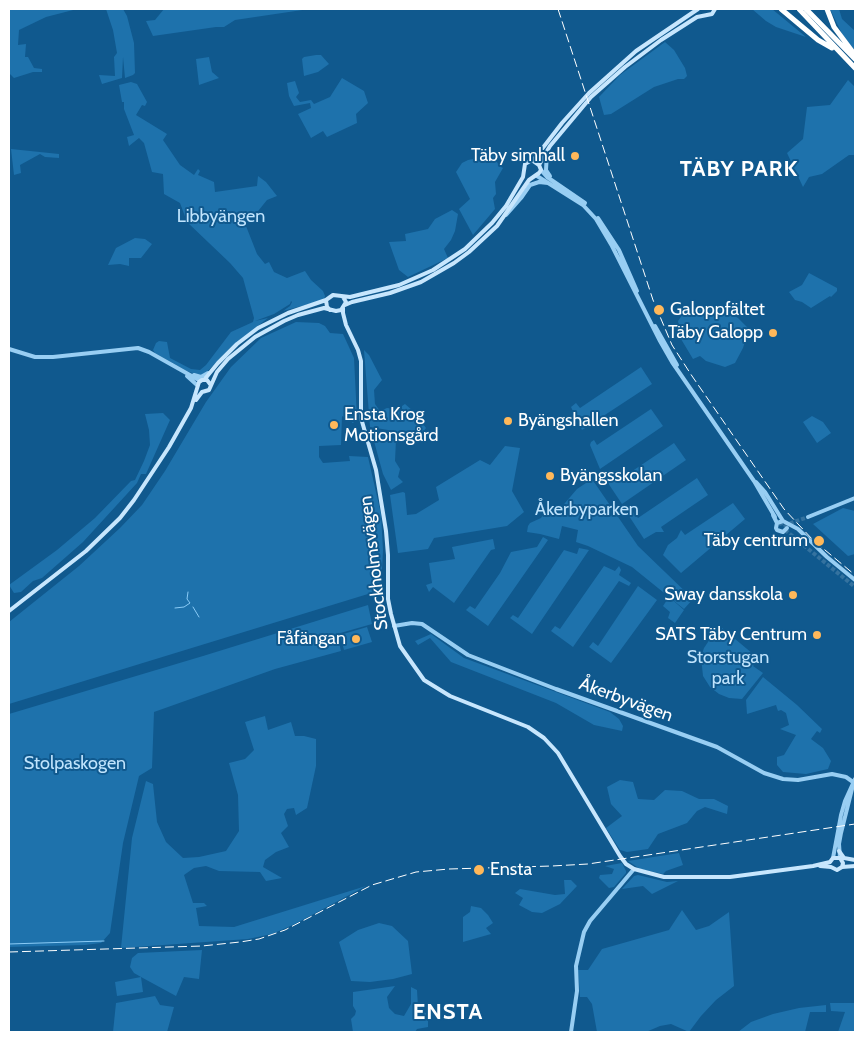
<!DOCTYPE html>
<html>
<head>
<meta charset="utf-8">
<style>
  body { margin:0 }
  #map { position:relative; width:864px; height:1041px; overflow:hidden; background:#10598e; font-family:Cabin,sans-serif }
  canvas { display:block }
  .frame { position:absolute; inset:0; border:10px solid #fff; pointer-events:none }
</style>
</head>
<body>
<div id="map">
<canvas width="864" height="1041"></canvas>
<div class="frame"></div>
</div>
<script>
const c = document.querySelector('canvas').getContext('2d');
c.lineJoin = 'round';
function fillPath(path, color) { c.fillStyle = color; c.fill(path, 'evenodd'); }
const shape = rows => new Path2D(rows.map(r => 'M' + r).join(''));
function trace(path, color, width, dash) { c.strokeStyle = color; c.lineWidth = width; c.lineCap = dash ? 'butt' : 'round'; c.setLineDash(dash || []); c.stroke(path); }
function label(font, color, halo, rows, align = 'center') {
  c.font = font + ' Cabin,sans-serif'; c.lineWidth = 4; c.setLineDash([]); c.textBaseline = 'middle'; c.strokeStyle = halo; c.fillStyle = color; for (const [text, x, y, turn = 0] of rows) {
    c.save(); c.translate(x, y); c.rotate((+turn || 0) * Math.PI / 180); c.textAlign = isNaN(turn) ? turn : align; if (halo) c.strokeText(text, 0, 0); c.fillText(text, 0, 0); c.restore();
  }
}
fillPath(shape([
  [9,9,77,9,46,17,19,30,18,45,26,44,25,57,28,57,34,68,42,69,42,72,33,72,14,78,9,73],
  [106,9,123,9,127,16,134,43,135,73,133,75,125,78,123,57,122,78,102,84,99,75,115,76,114,57,117,53,113,30],
  [164,9,309,9,235,20,224,27,216,27,153,36,146,21,155,20],
  [752,9,772,9,806,37,776,27,766,21],
  [830,9,839,9,842,19,855,31,855,51,843,36],
  [665,42,674,50,685,68,687,76,684,79,678,79,654,87,611,114,604,115,599,97,620,75],
  [316,55,321,55,329,64,318,72,304,76,302,59,304,57],
  [209,57,212,72,219,78,199,85,196,59],
  [342,78,364,91,368,103,356,114,357,123,327,137,323,131,311,138,298,114,311,108,310,103,294,106,289,96,287,83,295,81,299,93,296,97,300,102,311,100,314,104,330,97],
  [848,80,855,87,855,155,849,155,822,174,809,177,803,187,787,153,803,139,807,107,830,105],
  [131,82,137,84,147,102,145,106,142,105,136,115,167,134,163,140,180,165,194,175,198,169,200,171,198,175,214,182,215,192,257,186,258,176,266,182,277,196,267,200,246,226,257,254,265,264,269,262,274,272,287,278,305,271,311,280,323,291,325,296,324,300,320,301,283,311,290,306,292,302,291,301,290,304,274,314,255,321,268,318,230,348,205,374,200,376,187,371,155,353,153,350,156,343,159,341,167,342,170,358,191,369,200,370,206,365,231,332,253,322,254,318,243,278,230,263,187,222,180,203,164,194,163,174,152,172,144,143,139,138,129,146,127,137,134,135,124,109,124,102,122,102,119,85],
  [11,149,59,154,59,158,45,157,40,154,20,165,21,173,14,175],
  [493,154,499,166,503,168,495,182,496,194,493,198,495,209,473,235,459,209,470,199,456,172,462,163,468,160,484,157,487,160],
  [452,210,458,214,455,231,451,240,444,249,448,258,408,277,399,270,389,242,406,241,405,234,428,229,435,219],
  [135,238,145,239,152,244,141,258,129,258,129,266,120,264,108,265,116,248],
  [809,273,837,288,837,291,831,297,830,296,811,308,802,302,795,300,789,292,802,285],
  [719,306,738,318,749,329,743,348,735,363,725,367,706,361,700,356,693,359,681,339,678,321,683,314,705,307],
  [296,322,319,323,325,326,330,333,343,334,354,358,357,418,353,423,342,416,341,445,319,446,319,457,323,463,350,461,349,456,368,457,381,514,383,550,381,590,9,704,9,622,79,566,120,528,142,505,165,471,206,402,231,367,261,338],
  [364,350,369,355,382,380,374,390,375,404,380,411,387,408,402,410,402,406,405,404,413,411,426,428,419,437,398,436,388,430,370,427],
  [641,367,652,384,582,430,571,407,576,403,580,408],
  [651,409,663,426,600,469,590,445,591,442,594,440,597,445],
  [163,413,170,420,146,474,141,474,137,483,83,542,42,578,33,581,21,592,14,593,9,585,57,550,95,518,131,481,135,480,144,461,150,445,149,430,145,414],
  [812,416,823,422,831,433,817,443,803,422],
  [373,430,383,436,394,438,396,440,395,461,400,469,398,477,403,482,391,490,383,474,372,434],
  [674,443,686,460,622,504,606,480,612,477,616,482],
  [505,446,520,448,512,491,524,512,507,526,434,538,428,549,398,553,390,495,403,492,405,493,407,515,416,514,439,500,436,487,480,460,490,465],
  [697,478,708,495,661,527,664,532,656,532,644,539,629,516,633,512,638,518],
  [592,479,638,546,693,599,684,609,632,567,588,546,576,542,578,530,562,526,559,539,540,534,527,532,528,526,530,523,541,518,545,512,553,517,577,489],
  [733,503,745,519,681,573,663,555,668,545,677,538,681,530,685,535],
  [843,508,855,511,855,554,848,556,813,524],
  [543,537,548,540,488,626,466,610,470,606,475,609,500,573,511,552,537,547],
  [493,539,495,549,491,550,454,603,433,587,429,592,426,585,432,583,429,563,455,559,452,547],
  [579,548,589,550,532,634,510,618,513,615,518,618,564,550,577,554],
  [604,566,615,571,619,566,621,570,619,575,631,583,629,586,619,581,573,647,551,631,555,626,560,629],
  [638,586,657,600,611,663,589,647,593,642,598,646],
  [669,597,684,610,675,623,668,618,670,612,663,606],
  [368,605,372,624,337,634,341,651,275,669,154,712,152,768,139,776,123,843,110,933,101,943,85,945,9,947,9,714,203,656],
  [367,627,372,642,344,650,340,635],
  [722,628,759,659,753,666,763,673,742,699,729,698,719,694,710,687,703,676,701,657,704,648,712,636],
  [431,634,464,658,610,712,619,719,623,726,622,731,594,725,556,703,451,662,430,638,418,645,415,641],
  [763,677,797,705,822,729,820,733,817,731,811,739,823,748,831,761,828,769,806,774,783,772,777,765,777,757,784,755,796,735,780,729,789,725,786,713,781,710,778,711,776,705,747,714,746,700],
  [265,716,268,730,291,722,295,736,304,736,316,739,316,766,307,808,296,815,294,808,287,809,284,814,288,826,281,833,289,847,276,852,265,860,263,867,282,878,266,881,260,872,219,871,206,866,194,868,184,875,193,903,204,903,207,906,196,908,199,926,234,927,366,886,295,924,272,934,248,939,121,948,132,838,146,781,153,784,157,822,166,842,183,858,199,857,226,851,239,831,238,795,229,763,245,759,254,750,245,722],
  [620,780,633,782,638,799,654,800,665,790,682,791,699,799,714,799,728,806,727,814,705,807,697,811,687,823,658,834,648,849,627,852,620,850,606,828,622,816,611,804,607,787],
  [679,853,683,865,666,871,663,874,640,869,628,861],
  [622,863,626,871,626,873,614,887,609,888,599,878,600,875,612,874,614,869,605,866],
  [638,875,667,882,678,881,652,894,643,886,622,889,634,876],
  [564,880,571,880,577,886,560,904,542,913,532,912,519,905,523,898,515,893,520,889,555,895,565,894],
  [471,906,481,908,488,915,493,923,486,928,491,934,463,942,463,917,470,912],
  [682,910,696,930,709,926,729,912,734,986,716,1000,701,1016,689,1032,671,1024,660,1026,646,1032,597,1032,592,1004,587,997,580,997,578,970,588,970,602,949,669,930],
  [379,923,392,926,408,941,412,974,393,979,370,982,351,981,339,942,358,930],
  [202,950,199,979,184,977,176,996,141,977,143,992,117,996,115,982,141,977,134,973,130,967,132,958,138,953],
  [395,986,387,997,389,1008,395,1014,404,1016,411,1004,411,987,417,990,418,1007,428,1015,428,1027,417,1029,415,1032,353,1032,351,1019,355,1015,356,1011,353,1006,353,992],
  [155,996,160,1005,174,1007,167,1032,113,1032,116,1003],
  [830,1003,855,1003,855,1032,838,1032,845,1012,831,1011],
  [826,1005,826,1012,810,1012,805,1032,738,1032,751,1022,773,1014,799,1008]
]), '#1e72ac');
trace(shape([
  [193,607,199,617],
  [175,608,184,607,190,603,187,599,188,592],
  [9,944,104,941]
]), '#8acbf6', 1);
trace(shape([
  [779,524,783,523,785,525,808,517],
  [785,530,855,587]
]), '#34729f', 4, [4, 2]);
trace(shape([
  [547,152,546,170,550,176],
  [541,170,547,177,585,203],
  [537,176,583,205,596,219,612,246,660,341,672,362,754,481,775,517],
  [506,215,521,198,530,185,539,182,548,183],
  [598,218,619,250,637,291],
  [655,326,677,365],
  [9,349,35,357,53,357,138,348,149,352,197,379,202,380],
  [194,375,201,377,208,373],
  [187,376,197,385],
  [756,482,765,492,783,521],
  [773,515,777,523,776,528,777,530,783,532,787,528],
  [808,517,855,498],
  [777,523,783,521,798,529,827,557,855,580],
  [394,626,412,623,422,624,468,655,556,689,717,747,764,773,783,779,798,780,832,774,846,777,853,782],
  [833,858,841,815,845,801,855,779],
  [840,858,839,844,841,833,853,785],
  [571,1032,577,991,576,966,584,932,590,921,634,869]
]), '#98cef3', 4);
trace(shape([
  [539,165,550,146,591,97,625,67,661,40,697,17,712,14,715,9],
  [345,305,352,302,390,293,421,282,454,263,469,252,497,226,529,180,539,173,541,170,539,165,532,160],
  [343,308,343,313,346,325,358,350,361,361,361,418,376,470,386,531,388,555,388,599,391,614,400,646,424,680,450,696,528,727,544,738,558,753,620,856,626,864,634,869,664,877,730,877,813,866,830,862],
  [330,310,327,307,326,300,333,295,350,297,399,285,433,270,465,249,492,223,506,206,523,177,525,164,535,158,562,123,589,93,636,51,698,9],
  [204,380,218,363,237,344,258,328,288,313,326,300],
  [196,400,202,392,209,390,217,372,228,359,255,337,284,321,298,315,324,308,336,311,341,310,346,302,343,297],
  [9,611,86,551,120,518,134,500,169,447,191,408,199,382,202,380,207,380,210,384],
  [839,851,844,858,855,860],
  [830,862,833,858,840,858,843,863,842,867],
  [820,866,831,867,837,870,842,867,855,866]
]), '#c7e6fd', 4);
trace(shape([
  [781,9,818,40,832,48],
  [799,9,855,68],
  [806,9,855,59],
  [827,9,834,27,855,55]
]), '#fff', 5);
trace(shape([
  [558,9,653,300,672,345,692,376,784,509,813,540,855,575],
  [9,952,202,946,240,942,259,939,285,930,372,885,416,872,449,869,552,866,588,864,855,824]
]), '#fff', 1, [9, 4]);
for (const [x, y, r, color] of [
  [575,156,5,"#ffb85a"],
  [659,310,6,"#ffb85a"],
  [773,333,5,"#ffb85a"],
  [508,421,5,"#ffb85a"],
  [334,425,5,"#ffb85a"],
  [550,476,5,"#ffb85a"],
  [819,541,6,"#ffb85a"],
  [793,595,5,"#ffb85a"],
  [817,635,5,"#ffb85a"],
  [356,639,5,"#ffb85a"],
  [479,870,6,"#ffb85a"]
]) { const dot = new Path2D(); dot.arc(x, y, r, 0, 2 * Math.PI); c.fillStyle = color; c.fill(dot); trace(dot, '#10598e', 2); }
label('18px', '#fff', '#10598e', [
  ["Täby simhall",565,156],
  ["Galoppfältet",670,310,"left"],
  ["Täby Galopp",763,333],
  ["Ensta Krog",344,415,"left"],
  ["Motionsgård",344,436,"left"],
  ["Byängshallen",518,421,"left"],
  ["Byängsskolan",560,476,"left"],
  ["Täby centrum",808,541],
  ["Sway dansskola",783,595],
  ["SATS Täby Centrum",807,635],
  ["Fåfängan",346,639],
  ["Ensta",490,870,"left"]
], 'right');
label('18px', '#c0e4fd', '#10598e', [
  ["Libbyängen",221,217],
  ["Åkerbyparken",587,510],
  ["Storstugan",728,658],
  ["park",728,679],
  ["Stolpaskogen",75,764]
]);
label('18px', '#fff', '#10598e', [
  ["Stockholmsvägen",374,563,-97],
  ["Åkerbyvägen",626,700,20]
]);
c.letterSpacing = '1px';
label('bold 22px', '#fff', '#10598e', [
  ["TÄBY PARK",739,170],
  ["ENSTA",448,1013]
]);
c.letterSpacing = '0px';
</script>
</body>
</html>
